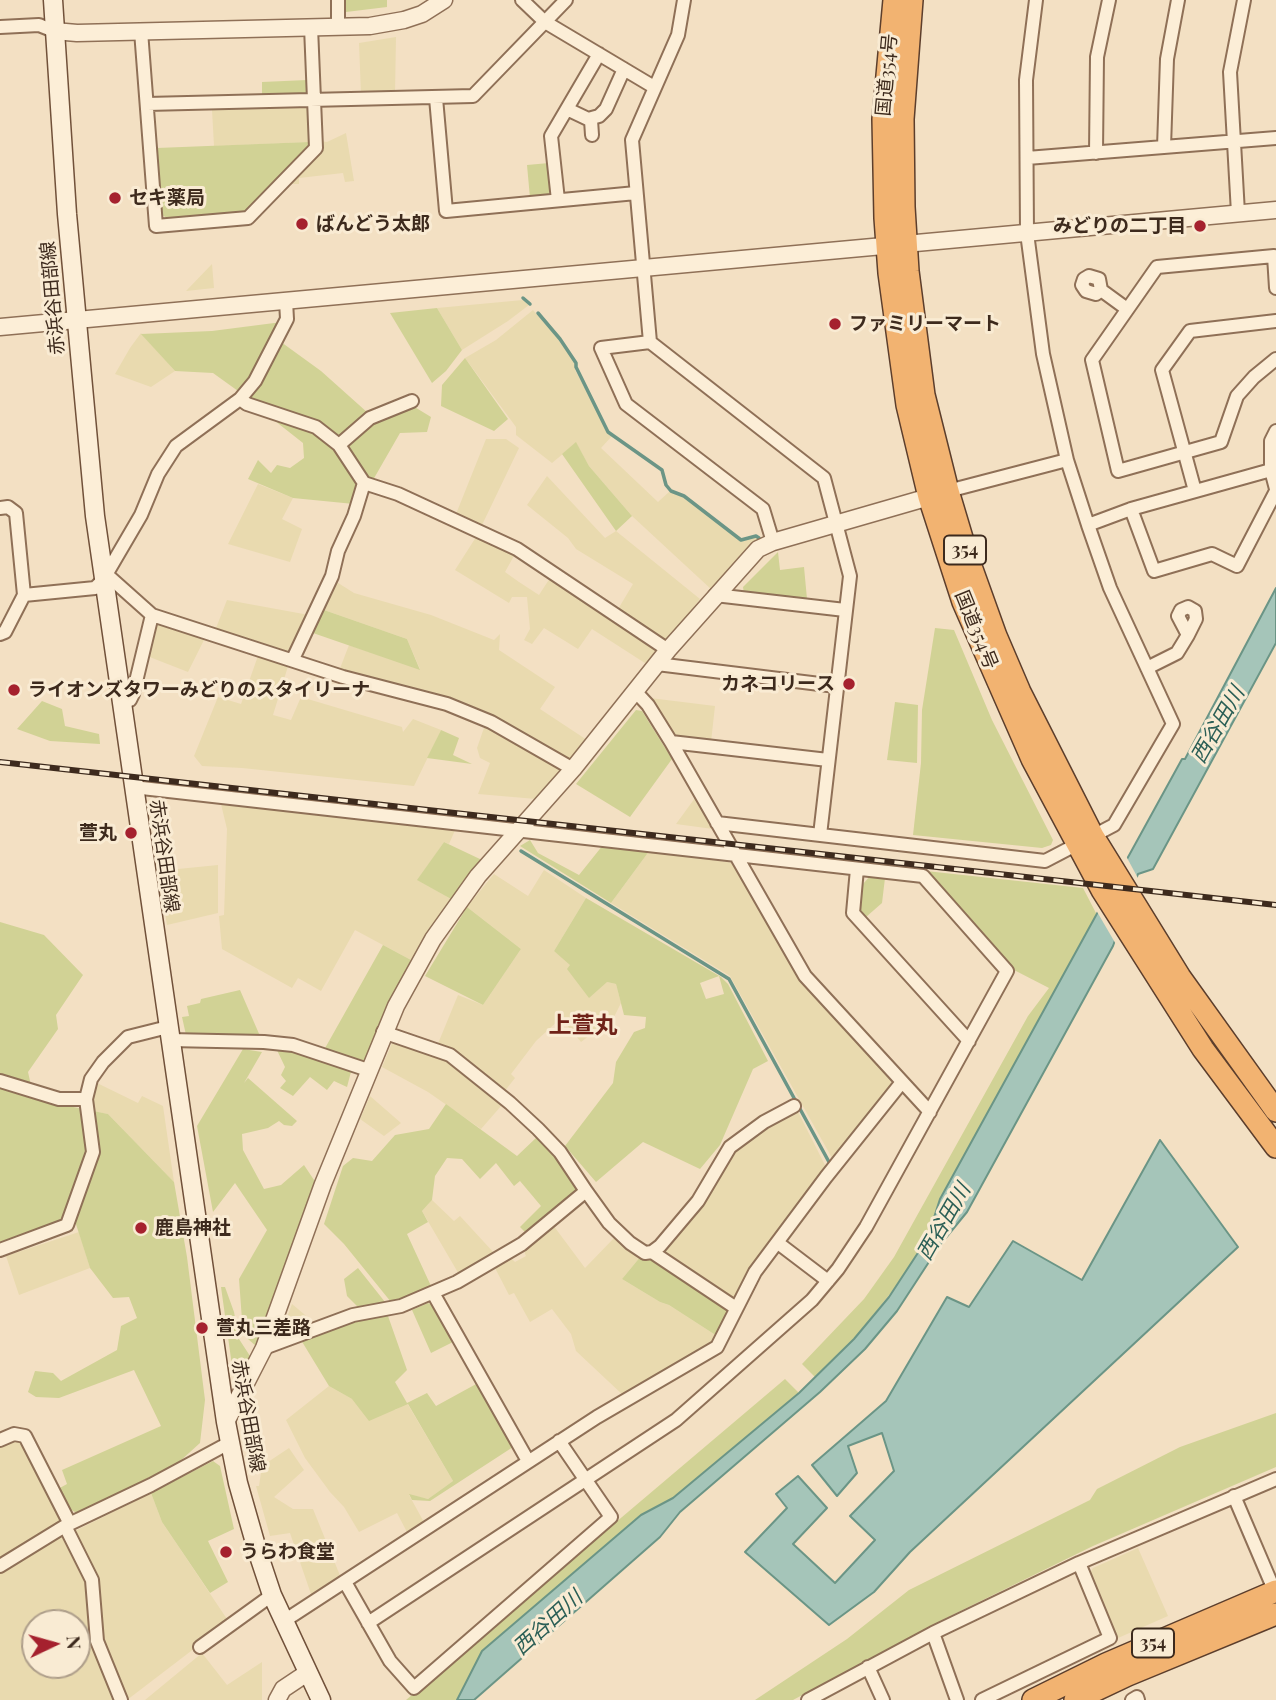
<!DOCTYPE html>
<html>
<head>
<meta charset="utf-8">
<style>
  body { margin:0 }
  #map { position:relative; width:1276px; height:1700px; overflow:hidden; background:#f3e0c3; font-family:"Playfair Display",serif }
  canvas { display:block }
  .north { position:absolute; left:21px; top:1609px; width:70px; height:70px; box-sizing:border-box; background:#f9ebd3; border:2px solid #ae9e8a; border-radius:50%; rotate:85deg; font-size:19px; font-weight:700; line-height:28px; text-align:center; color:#3d2a1d }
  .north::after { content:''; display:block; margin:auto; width:24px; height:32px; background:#a5212e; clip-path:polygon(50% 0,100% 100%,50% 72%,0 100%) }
</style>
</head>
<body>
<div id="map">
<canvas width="1276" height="1700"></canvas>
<div class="north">N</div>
</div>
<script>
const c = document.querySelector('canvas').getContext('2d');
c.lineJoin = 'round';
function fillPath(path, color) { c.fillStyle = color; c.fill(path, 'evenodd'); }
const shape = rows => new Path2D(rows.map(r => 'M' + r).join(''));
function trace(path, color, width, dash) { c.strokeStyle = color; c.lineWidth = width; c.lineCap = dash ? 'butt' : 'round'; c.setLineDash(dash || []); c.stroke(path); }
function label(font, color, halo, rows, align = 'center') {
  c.font = font + ' "Playfair Display","Noto Sans JP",serif'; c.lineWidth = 6; c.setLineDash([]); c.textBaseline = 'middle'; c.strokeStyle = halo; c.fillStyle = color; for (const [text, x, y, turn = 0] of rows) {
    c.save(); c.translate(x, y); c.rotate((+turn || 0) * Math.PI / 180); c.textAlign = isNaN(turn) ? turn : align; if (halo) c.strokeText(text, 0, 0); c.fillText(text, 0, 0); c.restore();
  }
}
fillPath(shape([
  [396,37,395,94,361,94,359,43],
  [305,107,308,111,309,142,214,146,212,110],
  [346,133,354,181,345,182,343,173,299,178,299,184,289,184,321,153,321,141,327,142],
  [212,264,214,288,186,291],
  [523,300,529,305,508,321,462,350,437,308],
  [533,310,554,334,576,364,575,370,608,432,612,436,601,448,658,502,670,491,683,496,743,541,755,537,759,539,712,590,632,516,589,466,576,443,552,463,516,435,516,427,465,358,496,340],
  [141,333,175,371,151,387,115,374,130,348],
  [486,439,506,439,519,448,482,525,456,514],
  [547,476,605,538,616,531,700,599,665,643,617,611,633,584,576,549,568,538,527,505],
  [258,484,293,498,282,519,302,529,290,562,228,544],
  [478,534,515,554,505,572,519,582,539,595,550,578,659,651,648,665,592,629,578,649,544,628,532,644,524,640,530,629,527,597,512,597,509,603,455,570],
  [335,581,354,593,431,615,494,640,500,634,499,650,555,687,540,709,587,740,573,759,568,761,536,741,339,671,349,645,420,669,407,639,324,610],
  [227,600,309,615,290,652,216,628],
  [156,624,205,638,188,672,147,656],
  [259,653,289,663,273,715,291,720,301,697,402,727,403,732,413,719,441,730,414,786,242,768,202,766,194,756,218,697,241,704],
  [650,698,715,706,711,742,676,738],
  [485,725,563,769,536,799,478,794,490,763,480,758,477,748],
  [695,798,713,829,676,824],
  [220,800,456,828,449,844,444,842,418,880,451,899,411,960,355,930,321,991,298,978,292,988,222,949,219,916,224,915,227,829],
  [650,850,733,863,802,981,891,1080,891,1086,832,1158,730,976,611,903],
  [218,865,218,913,167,925,158,871],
  [544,870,586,898,554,951,607,982,616,984,621,1003,614,1017,581,1042,561,1018,536,1041,511,1074,515,1078,504,1092,437,1046,458,995,483,1005,521,949,467,907,494,874,528,896],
  [392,1043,433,1053,444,1059,502,1105,481,1129,428,1092,382,1067],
  [97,1083,138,1103,142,1096,163,1106,174,1182,108,1114,92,1111,92,1097],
  [370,1096,401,1123,384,1136,360,1119],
  [797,1110,827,1169,735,1302,661,1253,738,1144],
  [432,1200,454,1221,460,1216,495,1254,460,1276,422,1211],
  [553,1225,585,1268,616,1236,641,1256,622,1279,660,1302,669,1305,717,1336,712,1345,624,1396,576,1351,571,1334,552,1309,530,1322,514,1293,509,1295,494,1266,510,1257,515,1262,526,1256,523,1249],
  [79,1232,90,1268,19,1295,6,1256],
  [292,1304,311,1320,312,1325,306,1327,302,1317,292,1322,295,1333,285,1337,281,1334],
  [329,1386,352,1399,395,1410,407,1403,453,1481,428,1499,409,1495,425,1524,408,1534,397,1513,359,1532,344,1507,330,1492,305,1458,286,1420],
  [11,1439,23,1441,61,1519,58,1525,0,1560,0,1444],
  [289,1448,304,1470,274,1497,293,1509,313,1509,341,1578,312,1597,290,1533,270,1536,256,1486,259,1486,262,1466],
  [151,1493,162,1522,229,1622,127,1700,106,1651,100,1632,97,1582,75,1531],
  [61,1535,64,1535,86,1578,89,1588,91,1639,114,1700,0,1700,0,1573,21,1557],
  [35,1623,77,1623,77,1665,35,1665],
  [1138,1548,1168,1616,1118,1638,1090,1573,1093,1568],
  [202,1653,227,1685,262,1662,262,1700,145,1700]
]), '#e9daaf');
fillPath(shape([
  [346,0,387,0,387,7,346,12],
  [307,80,308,92,303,97,262,98,262,82],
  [309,142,309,146,246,211,167,218,162,215,157,148],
  [549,163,551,190,547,196,530,198,527,165],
  [437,308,462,350,446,371,432,383,390,313],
  [282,322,251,382,238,391,213,373,175,371,141,334,212,331],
  [281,342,321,371,368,413,347,432,338,436,300,416,248,399],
  [465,358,508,419,494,431,441,406,442,385],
  [413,406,431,417,427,432,400,433,373,480,367,478,348,451,348,447,379,420],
  [270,417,313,432,332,446,358,485,354,504,293,498,248,479,258,460,271,473,277,465,290,468,304,458,303,443],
  [576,442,589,466,632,516,616,531,562,454],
  [778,552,780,570,804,567,807,599,744,594,743,587],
  [324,610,407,639,420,670,313,633],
  [935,628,954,630,992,720,1053,840,1051,845,1042,848,913,835,921,763,922,710],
  [42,701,62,709,65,726,99,734,100,744,50,741,17,729],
  [895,702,918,705,917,763,887,760],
  [636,710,642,711,672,759,630,817,576,784],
  [441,730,459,738,453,755,472,764,427,758],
  [530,840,538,853,579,875,603,845,650,850,611,903,520,846],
  [444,842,482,860,451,899,417,880],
  [926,871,1083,888,1097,915,940,1199,927,1239,909,1270,854,1339,815,1377,802,1364,864,1299,894,1257,1028,1016,1049,988,1014,970],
  [870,876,885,878,882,903,866,917,859,908,863,884],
  [586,898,721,977,728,984,768,1061,753,1069,720,1145,700,1169,643,1142,596,1182,565,1146,613,1083,616,1062,634,1032,645,1028,646,1017,624,1015,616,984,607,982,589,998,567,969,570,965,554,951],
  [719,976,724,994,706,999,700,983],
  [467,907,521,949,483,1005,425,976],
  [0,922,44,935,83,975,56,1015,58,1029,28,1072,34,1099,108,1114,174,1182,187,1257,205,1400,200,1443,179,1462,78,1514,70,1509,58,1489,67,1484,62,1470,161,1426,134,1370,59,1398,36,1397,28,1392,35,1371,53,1373,61,1381,117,1350,121,1326,137,1318,129,1297,113,1298,90,1268,75,1221,0,1244],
  [383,945,411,960,364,1061,361,1062,324,1050],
  [240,990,260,1036,186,1035,182,1017,189,1016,187,1006,200,1003,201,999],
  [276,1048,304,1054,352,1068,347,1087,334,1081,327,1090,310,1077,293,1096,280,1088,286,1081,281,1075,285,1067],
  [243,1049,262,1052,244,1083,248,1078,297,1121,292,1126,284,1125,279,1121,268,1128,242,1134,243,1150,264,1189,281,1185,304,1165,316,1183,257,1347,248,1339,242,1320,239,1279,267,1230,235,1183,213,1212,197,1126],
  [446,1104,517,1156,537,1137,558,1157,577,1189,575,1194,527,1234,520,1227,541,1206,520,1181,514,1186,496,1163,480,1179,462,1159,447,1158,435,1176,432,1200,422,1211,428,1222,407,1234,431,1286,411,1296,391,1302,344,1244,324,1224,343,1166,353,1158,372,1161,395,1135,429,1129],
  [641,1256,652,1259,729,1308,730,1312,717,1336,669,1305,660,1302,622,1279],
  [358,1268,385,1302,359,1308,347,1296,344,1279],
  [221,1287,225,1287,234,1312,239,1339,250,1356,240,1378,234,1380],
  [428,1303,433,1306,453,1342,431,1353,412,1310],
  [388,1316,407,1370,395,1382,407,1403,427,1393,436,1406,478,1383,513,1447,430,1501,412,1500,409,1494,428,1499,453,1481,408,1404,369,1421,352,1399,329,1386,301,1340,356,1320],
  [785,1379,799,1393,673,1498,641,1515,482,1651,457,1700,406,1700],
  [1276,1413,1276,1467,1093,1546,946,1618,793,1700,755,1700,847,1639,909,1590,1090,1500,1097,1489,1180,1447],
  [213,1461,220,1466,234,1529,208,1541,228,1582,210,1593,162,1522,151,1493]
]), '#d1d295');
const water = shape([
  [1276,588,1276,643,1153,869,1138,874,1113,946,967,1212,940,1245,897,1311,865,1349,820,1392,680,1512,660,1537,474,1700,457,1700,482,1651,641,1515,673,1498,799,1393,854,1339,889,1297,927,1239,940,1199,1182,759,1185,759,1276,588],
  [1160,1140,1238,1247,910,1552,874,1592,829,1625,745,1552,787,1508,776,1494,798,1476,827,1508,793,1544,835,1583,875,1540,850,1516,894,1471,882,1433,848,1446,857,1473,837,1496,812,1465,886,1401,947,1297,969,1307,1013,1241,1082,1280,1160,1140]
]);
fillPath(water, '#a5c5b9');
trace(water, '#6b9586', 2);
fillPath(shape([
  [1126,856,1139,880,1117,946,1096,910]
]), '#f3e0c3');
trace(shape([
  [523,298,530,304],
  [538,313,560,339,576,363,576,367,608,432,662,470,666,485,671,491,684,496,741,540,756,536,759,538],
  [521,851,729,979,829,1162]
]), '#6b9586', 3.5);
const minor = shape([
  [338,0,338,27],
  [522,0,545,22,654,87],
  [684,0,678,35,632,140,650,342,824,478,850,576,820,835],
  [0,27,39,25,54,31],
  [141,31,156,226,248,218,316,148,311,27],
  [436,98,446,211,636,193],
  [147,104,473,96,566,0],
  [567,109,588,119,599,116,606,109,624,69],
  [591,120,592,135],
  [1164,147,1167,59,1178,0],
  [1096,153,1097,57,1109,0],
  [1027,158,1276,138],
  [558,200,551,136,599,54],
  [1238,213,1230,72,1244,0],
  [1276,288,1274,256,1157,267,1092,360,1118,471,1221,442,1237,396,1254,377,1276,359],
  [1101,290,1096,294,1086,291,1082,285,1084,279,1089,276,1099,279,1101,290,1127,309],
  [650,342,601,348,626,404,763,509,773,542],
  [240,399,247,404,316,427,339,445,364,483,398,494,517,549,668,650],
  [1276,431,1271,441,1271,470,1276,489],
  [339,445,370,418,412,401],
  [948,491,1067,460],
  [1195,491,1162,370,1190,331,1276,321],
  [0,508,8,507,16,513,24,595,5,632,0,634],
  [1131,509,1154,571,1212,554,1237,566,1276,491],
  [1088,525,1131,509,1271,470],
  [106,574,152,615,343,677,447,704,491,722,573,769],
  [24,595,95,588,103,580,141,515,158,474,176,446,240,399,255,381,287,319,286,301],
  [715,595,845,610],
  [293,659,332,576,338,551,354,516,364,483],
  [657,664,836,686],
  [1147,668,1177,653,1188,635,1196,619,1195,611,1188,607,1181,610,1178,616,1188,635],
  [635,691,648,705,671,742,805,976,930,1112],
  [121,701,130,700,133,694,152,615],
  [671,742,828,760],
  [133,787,923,876,1007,971,866,1227,838,1269,812,1300,676,1420,368,1623],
  [717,823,1045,861,1114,825,1173,724,1110,588,1088,525,1067,460,1043,354,1027,233,1026,80,1036,0],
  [857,869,853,913,969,1041],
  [170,1040,264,1042,293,1045,368,1070],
  [0,1081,59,1099,86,1099],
  [586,1191,609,1223,630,1243,645,1253,652,1252,736,1308],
  [778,1243,828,1281],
  [0,1250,67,1225,93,1152,86,1099,91,1079,103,1062,128,1037,168,1027],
  [652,1252,660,1246,698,1201,730,1147,764,1122,794,1106],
  [433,1293,528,1461],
  [264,1348,353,1315,401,1306,457,1282,522,1244,586,1191,560,1152,538,1129,510,1103,450,1055,383,1032],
  [0,1440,14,1434,25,1436,70,1524],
  [1234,1496,1275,1592],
  [65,1526,92,1580,97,1641,121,1700],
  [0,1566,65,1526,151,1485,229,1443],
  [345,1582,390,1661,414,1688,611,1517,559,1441],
  [284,1621,597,1417,717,1347,755,1272,826,1177,902,1082],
  [933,1633,957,1700],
  [200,1647,272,1595],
  [868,1667,883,1700],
  [808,1700,933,1633,1079,1563,1276,1479],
  [982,1700,1110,1638,1079,1563],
  [1132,1700,1137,1697,1138,1700]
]);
const tertiary = shape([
  [54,31,77,33,370,26,404,20,422,14,444,0],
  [0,327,1276,210],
  [226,1422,264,1348,323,1184,396,1006,433,939,478,876,573,769,668,650,758,549,773,542,929,497],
  [277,1700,283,1689,307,1673]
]);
const secondary = shape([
  [53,0,67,214,95,516,226,1422,238,1483,258,1553,272,1595,321,1700]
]);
const trunk = shape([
  [894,0,883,119,885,218,889,273,907,405,929,497,963,602,1032,759,1102,890,1203,1049,1276,1147],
  [912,0,903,119,904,207,908,271,924,395,948,491,968,558,996,636,1020,692,1093,836,1180,977,1276,1111],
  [1033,1700,1106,1664,1276,1591],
  [1075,1700,1128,1675,1276,1614]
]);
trace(minor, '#8f7057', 16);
trace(tertiary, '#8f7057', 19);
trace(secondary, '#71513a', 21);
trace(trunk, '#5c3e2c', 24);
trace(minor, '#fceed7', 12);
trace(tertiary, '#fceed7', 16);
trace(secondary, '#fceed7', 18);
trace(trunk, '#f2b371', 21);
const rail = shape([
  [0,762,1276,905]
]);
trace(rail, '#3d2a1d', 6);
trace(rail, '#f9ebd3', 3.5, [10]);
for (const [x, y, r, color] of [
  [115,198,7,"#a5212e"],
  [302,224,7,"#a5212e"],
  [1200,226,7,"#a5212e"],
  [835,324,7,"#a5212e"],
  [849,684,7,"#a5212e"],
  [14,690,7,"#a5212e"],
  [131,833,7,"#a5212e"],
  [141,1228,7,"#a5212e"],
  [202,1328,7,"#a5212e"],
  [226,1552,7,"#a5212e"]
]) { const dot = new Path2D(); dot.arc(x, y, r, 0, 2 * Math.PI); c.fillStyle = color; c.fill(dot); trace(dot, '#f9ebd3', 2.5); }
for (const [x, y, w] of [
  [965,550,42],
  [1153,1643,42]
]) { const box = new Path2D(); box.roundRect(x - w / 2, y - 14.5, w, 29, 5); c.fillStyle = '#f9ebd3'; c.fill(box); trace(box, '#3d2a1d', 2); }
label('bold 18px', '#3d2a1d', null, [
  ["354",965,550],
  ["354",1153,1643]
]);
label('19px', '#3d2a1d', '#f9ebd3', [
  ["国道354号",887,75,-85],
  ["赤浜谷田部線",53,298,-95],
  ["国道354号",976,630,68],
  ["赤浜谷田部線",164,856,82],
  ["赤浜谷田部線",248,1416,80]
]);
label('bold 19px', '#3d2a1d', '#f9ebd3', [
  ["セキ薬局",129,198],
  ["ばんどう太郎",316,224],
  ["みどりの二丁目",1186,226,"right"],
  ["ファミリーマート",849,324],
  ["カネコリース",835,684,"right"],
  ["ライオンズタワーみどりのスタイリーナ",28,690],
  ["萱丸",117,833,"right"],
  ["鹿島神社",155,1228],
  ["萱丸三差路",216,1328],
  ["うらわ食堂",240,1552]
], 'left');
label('italic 21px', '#2b5f56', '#f9ebd3', [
  ["西谷田川",1218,725,-60],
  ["西谷田川",944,1222,-60],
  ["西谷田川",548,1623,-42]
]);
label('bold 23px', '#6f2218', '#f9ebd3', [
  ["上萱丸",583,1026]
]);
</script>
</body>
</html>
